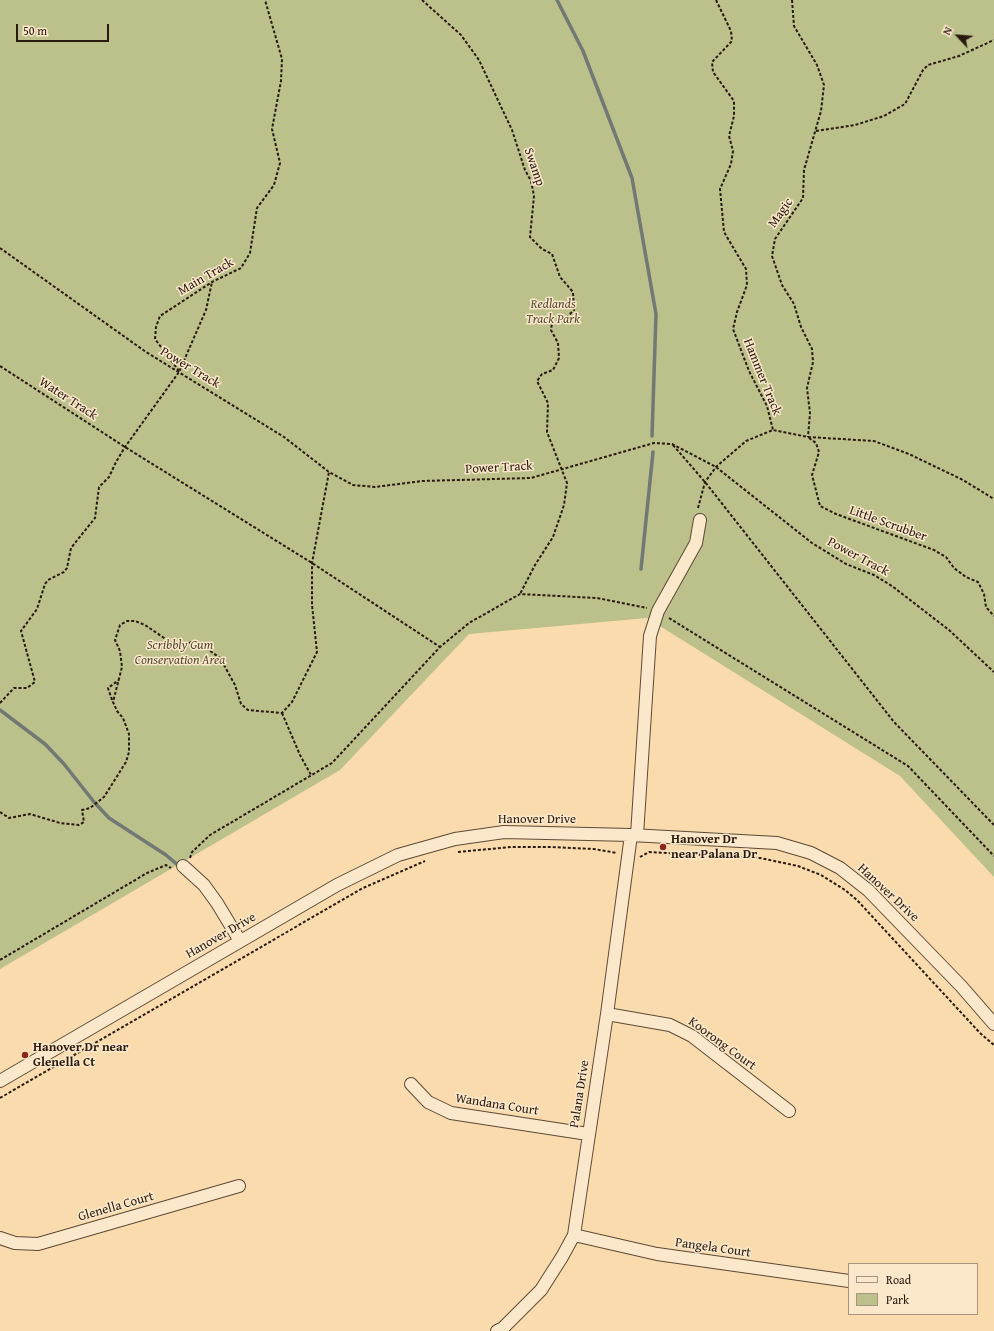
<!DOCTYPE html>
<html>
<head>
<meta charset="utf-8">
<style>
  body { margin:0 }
  #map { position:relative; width:994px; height:1331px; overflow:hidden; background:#f9dbad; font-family:"Gentium Book Plus",serif }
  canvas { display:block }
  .legend { position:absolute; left:848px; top:1263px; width:130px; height:52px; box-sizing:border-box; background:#fbe8ca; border:1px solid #a7957f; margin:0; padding:5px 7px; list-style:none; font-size:12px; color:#29190f }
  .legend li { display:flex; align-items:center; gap:8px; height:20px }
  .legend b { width:20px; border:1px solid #a7957f }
  .north { position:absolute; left:938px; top:16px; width:40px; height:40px; -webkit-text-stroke:3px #fbe8ca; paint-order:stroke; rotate:296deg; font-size:11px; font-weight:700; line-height:16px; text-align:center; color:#29190f }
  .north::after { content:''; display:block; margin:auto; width:14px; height:18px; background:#29190f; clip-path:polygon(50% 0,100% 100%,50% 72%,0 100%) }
  .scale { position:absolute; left:16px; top:24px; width:93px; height:18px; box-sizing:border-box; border:2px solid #29190f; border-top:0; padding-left:5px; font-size:12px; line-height:14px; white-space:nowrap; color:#29190f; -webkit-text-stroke:3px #fbe8ca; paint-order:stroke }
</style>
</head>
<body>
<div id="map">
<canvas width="994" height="1331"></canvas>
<ul class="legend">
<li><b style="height:5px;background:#fbe8ca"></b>Road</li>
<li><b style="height:11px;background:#bcc08b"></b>Park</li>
</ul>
<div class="north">N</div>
<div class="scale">50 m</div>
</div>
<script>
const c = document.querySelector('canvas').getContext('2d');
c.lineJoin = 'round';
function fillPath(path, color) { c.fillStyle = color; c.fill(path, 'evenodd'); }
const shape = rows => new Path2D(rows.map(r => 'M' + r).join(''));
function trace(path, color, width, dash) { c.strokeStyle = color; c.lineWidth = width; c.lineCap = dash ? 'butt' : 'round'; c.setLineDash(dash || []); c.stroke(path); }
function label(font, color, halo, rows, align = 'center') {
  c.font = font + ' "Gentium Book Plus",serif'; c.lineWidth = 3; c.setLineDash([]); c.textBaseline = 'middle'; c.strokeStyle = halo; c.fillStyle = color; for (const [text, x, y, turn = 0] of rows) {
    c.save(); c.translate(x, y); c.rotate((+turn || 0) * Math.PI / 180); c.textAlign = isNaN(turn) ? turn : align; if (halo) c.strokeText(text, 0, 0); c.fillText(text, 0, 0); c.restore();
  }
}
fillPath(shape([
  [0,0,994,0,994,877,900,776,647,618,469,634,340,770,0,969]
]), '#bcc08b');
trace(shape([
  [557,0,583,51,632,178,656,314,652,436],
  [641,569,653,452],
  [0,710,45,744,64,764,94,802,109,818,166,855,179,866]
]), '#727873', 3.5);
const minor = shape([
  [637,835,650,636,658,611,696,543,700,520],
  [183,866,204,885,217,903,240,941],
  [607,1014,670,1025,692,1036,789,1111],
  [0,1081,337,885,398,855,455,839,504,832,631,835,777,843,811,853,840,868,868,890,961,986,994,1024],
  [411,1084,428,1102,451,1113,588,1134],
  [574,1235,657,1254,849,1281],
  [0,1238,15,1243,38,1244,239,1186],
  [497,1331,503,1328,541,1290,562,1257,574,1235,607,1014,631,835]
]);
trace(minor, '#5d4a36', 14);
trace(shape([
  [422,0,461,35,479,60,512,130,525,170,531,181,534,196,530,237,542,249,552,254,560,277,573,292,574,310,566,318,552,323,551,330,558,343,559,358,553,370,542,374,537,381,548,403,547,432,567,483,564,505,553,537,535,565,520,594],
  [716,0,731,31,732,41,712,62,713,72,734,101,734,116,729,136,733,151,731,164,720,189,724,232,746,269,747,285,737,312,733,329,749,371,767,406,773,430],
  [792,0,794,26,817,65,824,85,821,111,804,170,803,198,775,239,772,256,782,285,794,304,801,327,812,349,813,362,807,388,810,413,808,437],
  [816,131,855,125,884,116,905,104,923,70,928,65,959,56,994,40],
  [0,248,146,352,284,437,329,472,353,485,375,487,422,481,531,478,654,443,672,444,716,467,812,543,846,564,874,575,892,586,949,630,994,672],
  [0,366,125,447,312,563,440,647],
  [179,371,155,339,156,327,160,316,212,282,241,268,250,253,257,208,274,185,280,163,272,129,281,81,282,59,265,0],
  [809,438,816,443,819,452,812,475,820,506,836,514,934,550,946,557,954,568,966,577,978,582,984,594,986,607,994,616],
  [673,445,705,482,894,722,994,825],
  [698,508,705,482,716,467,746,441,773,430,808,437,874,441,909,454,963,480,994,499],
  [669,618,908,766,994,856],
  [112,700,108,688,119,680],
  [0,703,14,688,27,688,35,682,21,631,37,609,45,584,48,580,64,572,67,568,71,548,95,518,99,487,109,477,116,462,125,447,179,372,206,310,212,282],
  [282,713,300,755,311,775],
  [0,812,9,818,30,814,60,823,79,825,84,822,82,810,90,808,104,797,126,762,129,752,129,734,123,718,117,711,113,702,122,667,120,651,115,640,120,625,127,621,135,621,145,625,173,644,184,646,193,641,199,643,220,658,235,685,241,704,248,710,282,713,292,702,317,652,312,605,312,563,329,472],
  [458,852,511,847,550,847,594,849,617,853],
  [640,857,649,852,760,858,798,866,821,875,845,890,857,900,980,1033,994,1045],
  [190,858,192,852,210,835,332,763,440,647,469,623,520,594,597,598,647,608],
  [0,960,147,873,166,865,171,868],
  [0,1098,363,888,425,861]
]), '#29190f', 2, [3, 2]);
trace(minor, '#fbe8ca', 12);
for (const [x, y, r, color] of [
  [663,847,4,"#8f2418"],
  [25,1055,4,"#8f2418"]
]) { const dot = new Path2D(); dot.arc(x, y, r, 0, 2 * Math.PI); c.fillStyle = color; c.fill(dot); trace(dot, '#fbe8ca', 1.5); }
label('13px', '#29190f', '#fbe8ca', [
  ["Swamp",534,167,71],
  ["Magic",781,213,-55],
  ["Main Track",206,277,-30],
  ["Power Track",190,368,31],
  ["Hammer Track",762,377,68],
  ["Water Track",68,399,33],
  ["Power Track",499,468,-3],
  ["Little Scrubber",888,524,20],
  ["Power Track",858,557,28],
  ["Hanover Drive",537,820],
  ["Hanover Drive",888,893,43],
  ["Hanover Drive",221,936,-30],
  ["Koorong Court",722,1044,36],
  ["Palana Drive",580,1094,-81],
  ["Wandana Court",497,1105,9],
  ["Glenella Court",116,1207,-16],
  ["Pangela Court",713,1248,8]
]);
label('italic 13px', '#554b34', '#fbe8ca', [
  ["Redlands",553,305],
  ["Track Park",553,320],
  ["Scribbly Gum",180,646],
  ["Conservation Area",180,661]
]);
label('bold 13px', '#29190f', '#fbe8ca', [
  ["Hanover Dr",671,840],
  ["near Palana Dr",671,855],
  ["Hanover Dr near",33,1048],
  ["Glenella Ct",33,1063]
], 'left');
</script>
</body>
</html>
